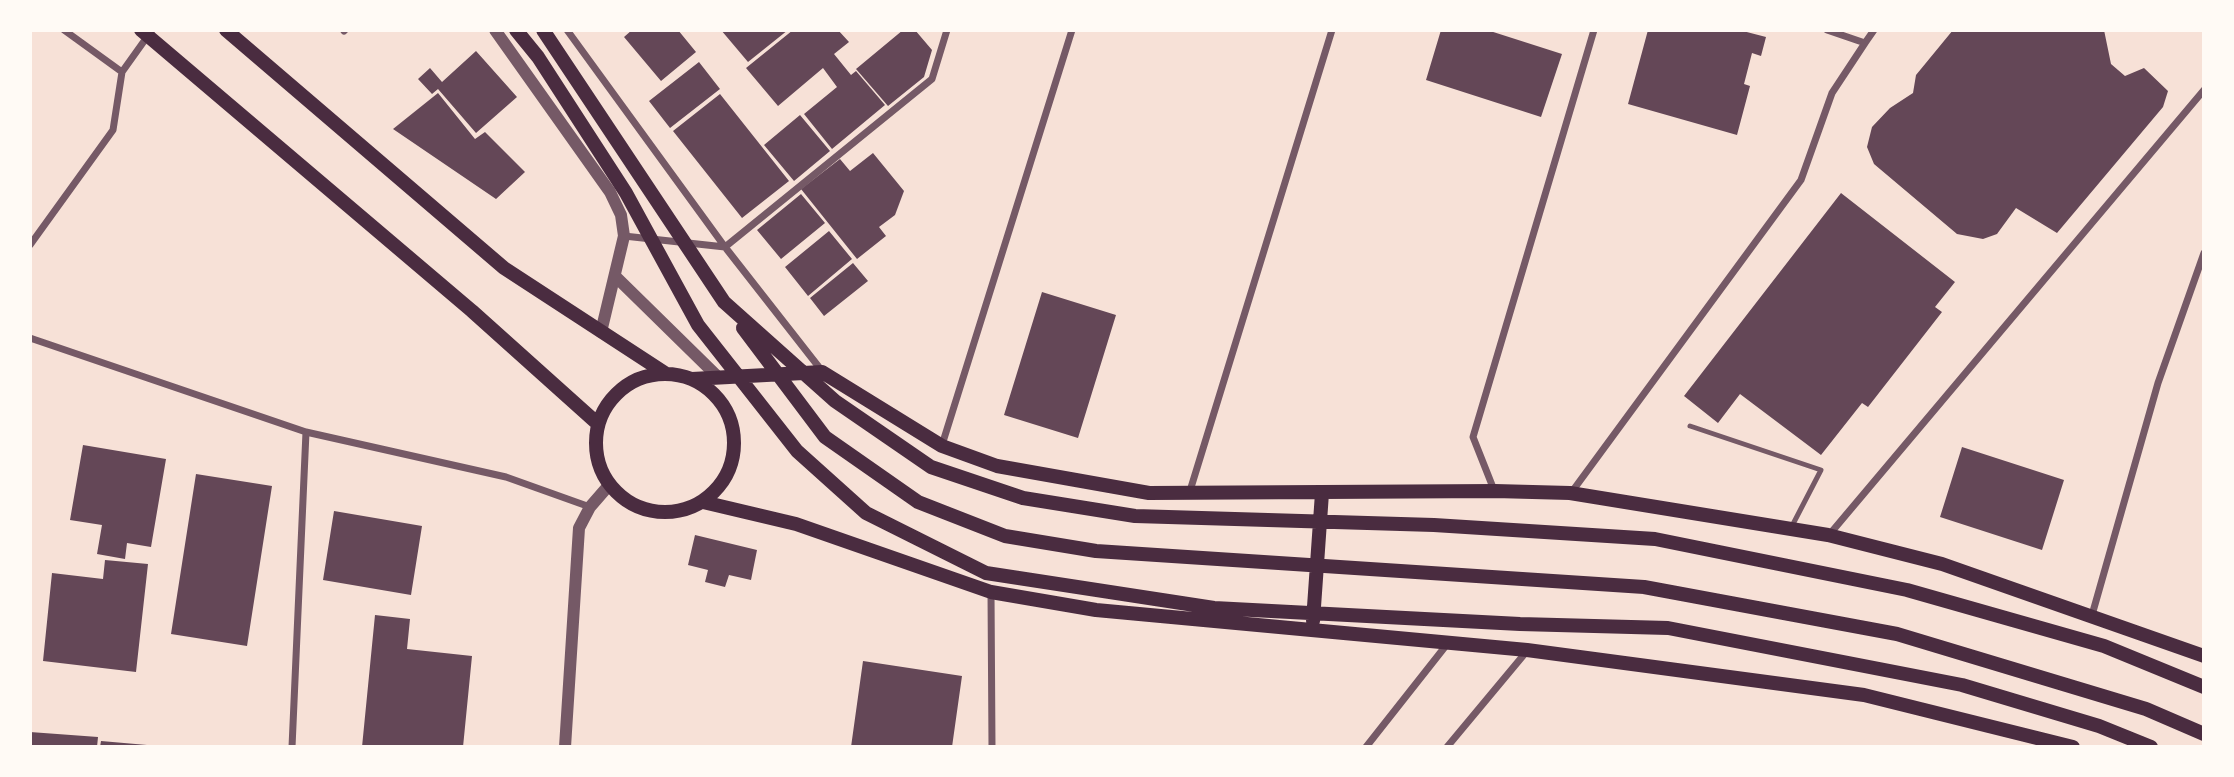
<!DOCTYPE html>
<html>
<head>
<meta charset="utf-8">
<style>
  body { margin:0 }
  #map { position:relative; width:2234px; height:777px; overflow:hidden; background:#f7e1d7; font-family:Signika,sans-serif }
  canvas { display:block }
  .frame { position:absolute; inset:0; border:32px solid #fffaf5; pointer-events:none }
</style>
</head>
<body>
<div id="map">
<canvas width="2234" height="777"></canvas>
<div class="frame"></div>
</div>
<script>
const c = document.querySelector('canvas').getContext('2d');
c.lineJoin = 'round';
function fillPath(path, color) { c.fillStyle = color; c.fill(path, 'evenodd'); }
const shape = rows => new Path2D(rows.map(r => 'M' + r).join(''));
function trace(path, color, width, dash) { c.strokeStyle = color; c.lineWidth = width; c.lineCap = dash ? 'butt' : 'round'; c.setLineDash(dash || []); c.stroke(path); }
fillPath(shape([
  [632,30,678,30,696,52,661,81,624,37],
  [721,30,788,30,748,62],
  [793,30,838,30,849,42,834,54,851,75,856,71,885,105,832,149,804,114,837,87,823,68,778,106,746,68],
  [903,30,915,30,932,50,924,77,888,106,856,69],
  [1441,30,1487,30,1562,54,1541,117,1426,80],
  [1648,30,1739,30,1766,37,1761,56,1752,53,1744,84,1750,86,1737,135,1628,104],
  [1953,30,2104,30,2111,64,2125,76,2144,68,2168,91,2163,107,2057,233,2016,208,1997,234,1983,239,1957,234,1874,164,1867,147,1872,127,1890,108,1913,93,1916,75],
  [476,51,517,97,476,133,438,89,432,94,418,79,430,68,442,82],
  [699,62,720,89,670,128,649,101],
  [438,93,475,139,485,132,525,172,496,199,393,129],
  [720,94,789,181,742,218,673,131],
  [800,115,830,151,794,181,764,145],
  [873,153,904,191,895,215,879,227,886,236,857,259,801,189,840,159,850,171],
  [1841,193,1955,282,1935,307,1942,312,1868,407,1862,403,1821,455,1740,394,1718,423,1684,396],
  [801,194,825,223,781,259,757,230],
  [829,231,852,259,808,296,785,267],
  [853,263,868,281,824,316,810,298],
  [1042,292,1116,315,1078,438,1004,415],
  [83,445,166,459,151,547,127,543,125,559,97,554,102,525,70,520],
  [1962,447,2064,480,2042,550,1940,517],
  [196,474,272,486,247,646,171,634],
  [334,511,422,526,411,595,323,580],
  [695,535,757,550,751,580,729,575,725,587,705,582,708,570,688,565],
  [105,560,148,564,136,672,43,661,52,573,103,579],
  [375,615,410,619,407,649,472,656,463,747,362,747],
  [863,661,962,676,952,747,851,747],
  [30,732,98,737,97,747,30,747],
  [101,741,147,745,147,747,100,747]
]), '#644757');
trace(shape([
  [1690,426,1821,470,1792,526]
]), '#755966', 5);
trace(shape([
  [567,30,725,247,822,371],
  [1827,30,1865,43,1874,30],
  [344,31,345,30],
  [122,72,152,30],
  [624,236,725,247,932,79,947,30],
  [30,245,113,130,122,72,64,30],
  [30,338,306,432,506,477,590,507],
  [942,445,1072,30],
  [1494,490,1473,437,1594,30],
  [1571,493,1801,180,1832,93,1865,43],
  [1189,494,1332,30],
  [1829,535,2204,90],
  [991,592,992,747],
  [2092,615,2158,383,2204,253],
  [292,747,306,432],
  [1366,747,1448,643],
  [1447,747,1527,651]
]), '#755966', 7);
trace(shape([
  [495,30,610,192,621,215,624,236,601,332],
  [615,276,719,378],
  [565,747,579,528,590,507,610,484]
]), '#755966', 12);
trace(shape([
  [141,30,472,311,598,424],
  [226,30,504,268,665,373],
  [516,30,538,57,626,193,698,325,797,451,866,513,986,573,1214,608,1520,624,1668,628,1962,685,2099,726,2151,747],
  [543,30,724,302,835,401,931,467,1023,498,1135,516,1434,525,1655,539,1907,590,2104,646,2204,687],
  [743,328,825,437,918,502,1005,536,1096,551,1644,587,1897,634,2146,709,2204,734],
  '596 443a69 69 0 1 1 138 0a69 69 0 1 1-138 0Z',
  [692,379,822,372,942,446,997,466,1149,493,1495,491,1570,493,1828,535,1942,564,2204,656],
  [703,502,796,524,991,592,1096,610,1527,650,1864,695,2073,747],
  [1313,621,1322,493]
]), '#4a2c40', 14);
</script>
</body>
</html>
